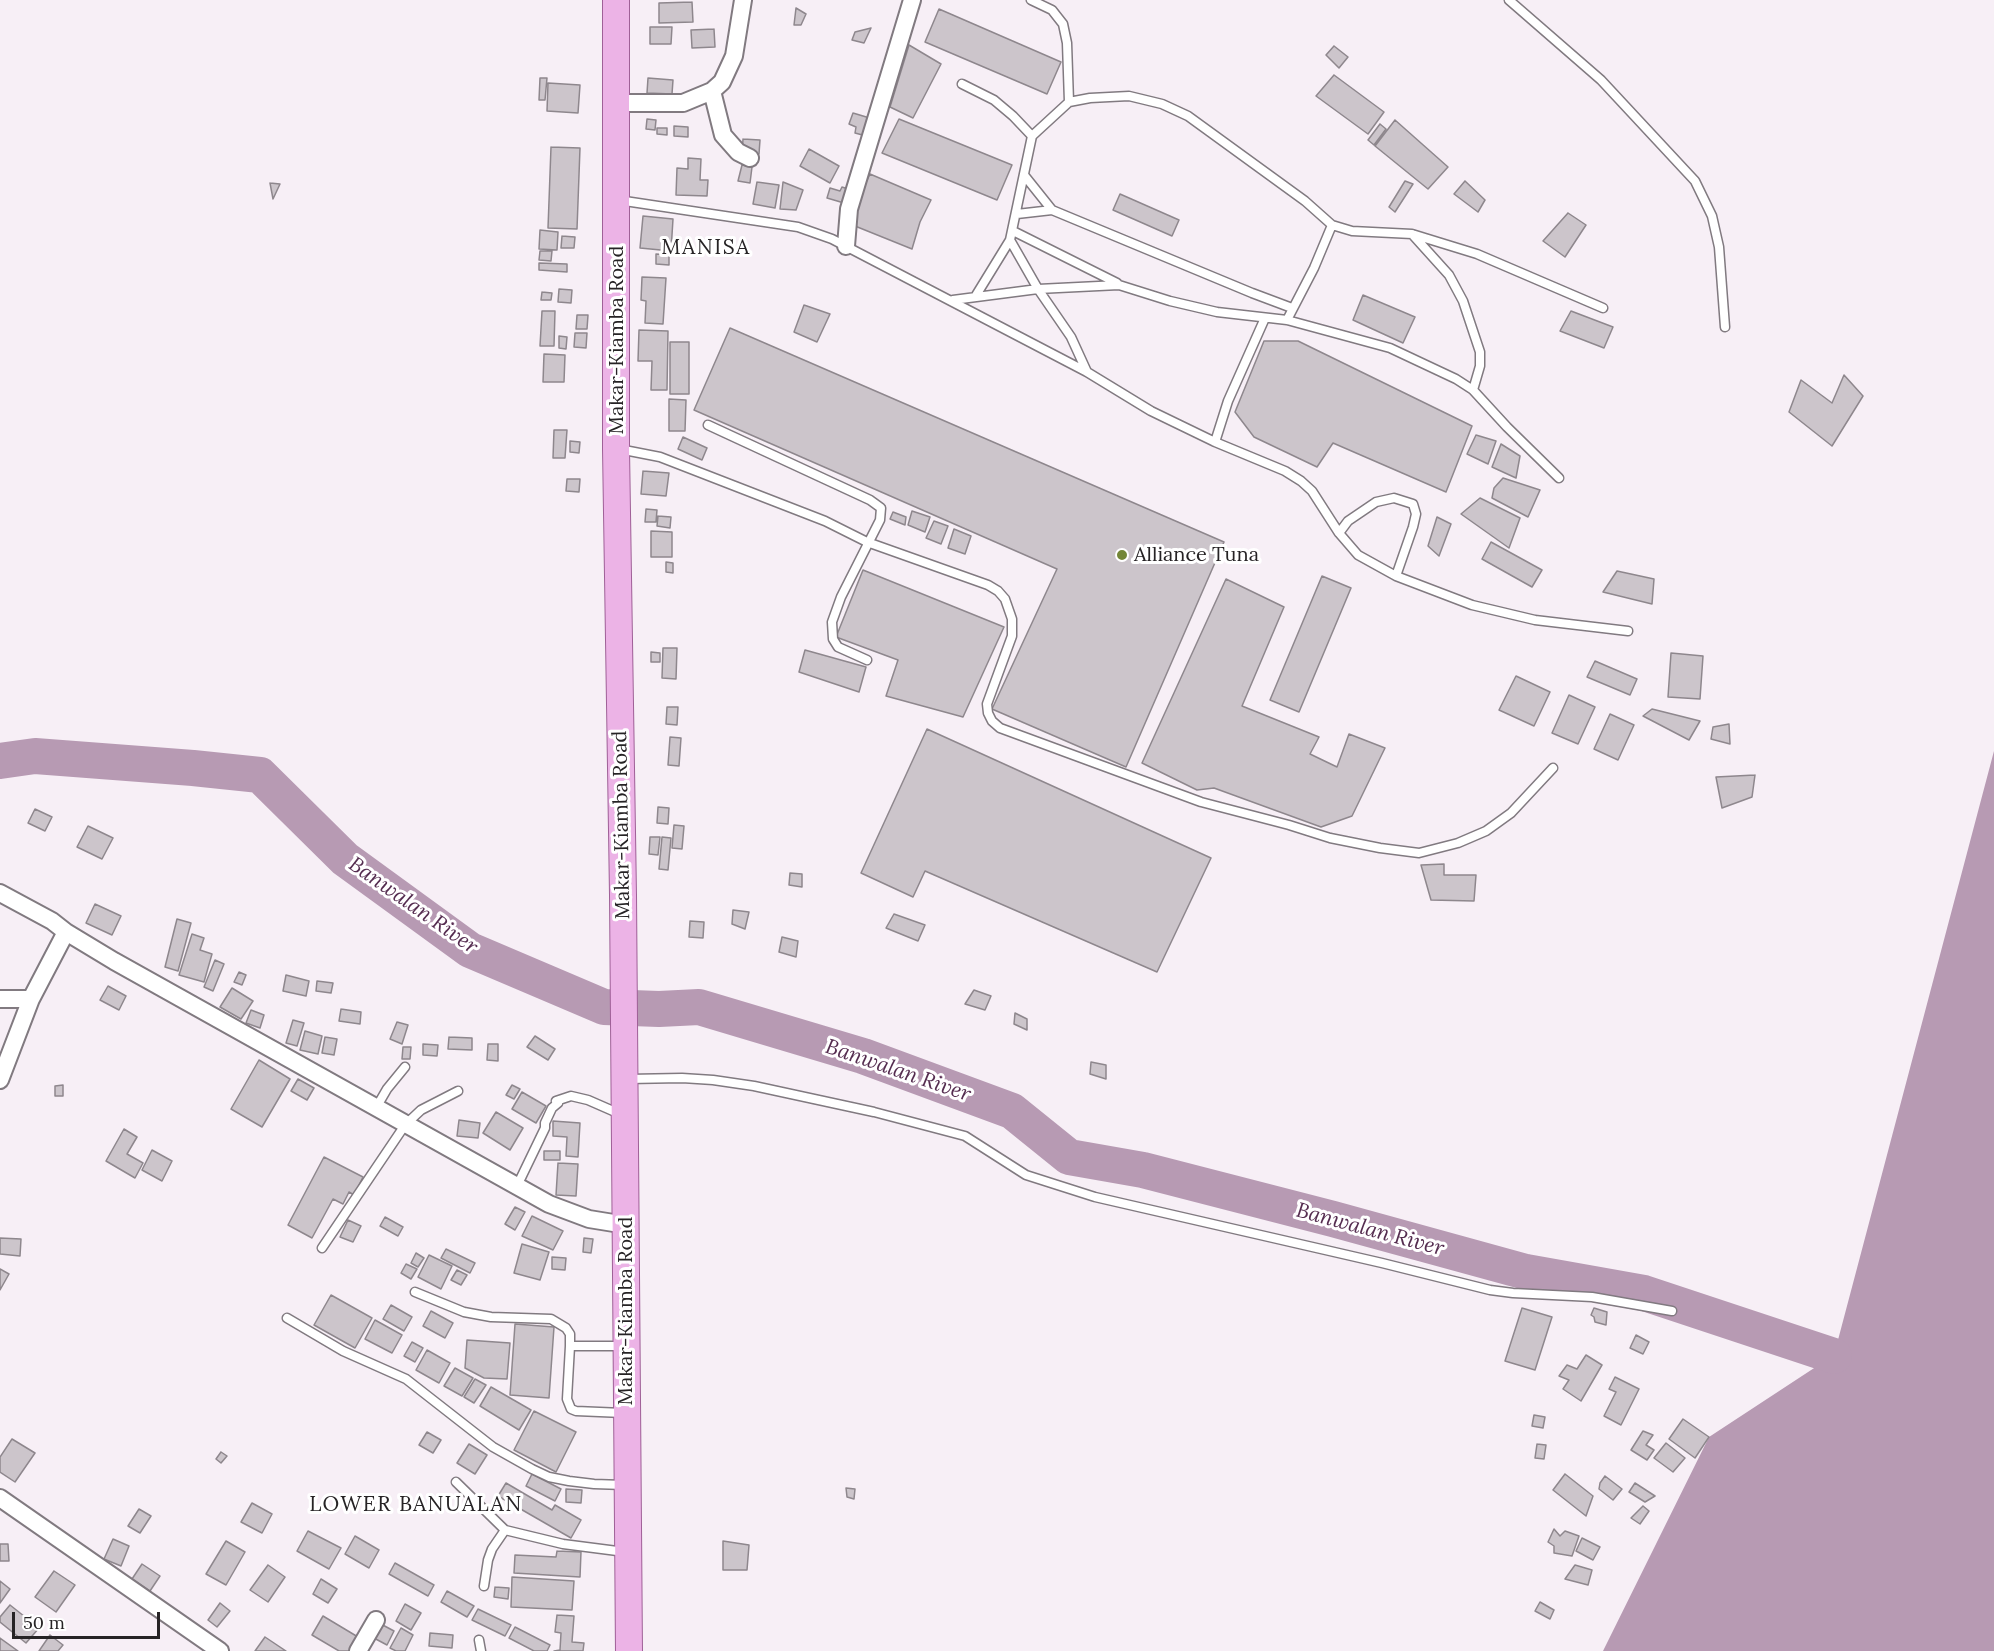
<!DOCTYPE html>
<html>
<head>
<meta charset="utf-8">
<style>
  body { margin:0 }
  #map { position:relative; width:1994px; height:1651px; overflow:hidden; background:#f7eff6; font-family:Lora,serif }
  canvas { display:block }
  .scale { position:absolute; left:12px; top:1612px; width:148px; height:27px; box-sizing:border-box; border:3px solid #262325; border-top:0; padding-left:8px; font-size:18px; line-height:21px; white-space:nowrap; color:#262325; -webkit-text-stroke:4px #fff; paint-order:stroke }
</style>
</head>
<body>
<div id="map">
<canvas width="1994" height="1651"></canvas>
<div class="scale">50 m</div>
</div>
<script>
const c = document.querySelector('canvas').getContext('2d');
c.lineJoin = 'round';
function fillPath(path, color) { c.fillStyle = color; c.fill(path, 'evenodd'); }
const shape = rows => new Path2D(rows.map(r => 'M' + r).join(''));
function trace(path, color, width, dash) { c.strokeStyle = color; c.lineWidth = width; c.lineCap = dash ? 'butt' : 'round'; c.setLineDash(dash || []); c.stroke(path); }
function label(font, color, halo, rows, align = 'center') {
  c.font = font + ' Lora,serif'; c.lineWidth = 6; c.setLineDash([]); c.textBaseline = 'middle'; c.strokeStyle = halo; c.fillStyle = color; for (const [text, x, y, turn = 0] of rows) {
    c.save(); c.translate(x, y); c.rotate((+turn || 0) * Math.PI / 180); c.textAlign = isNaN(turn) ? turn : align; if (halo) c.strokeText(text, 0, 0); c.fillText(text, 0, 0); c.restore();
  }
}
fillPath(shape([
  [1994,751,1994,1651,1603,1651,1709,1437,1834,1355]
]), '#b79ab3');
trace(shape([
  [0,761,35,756,193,768,260,775,345,859,470,950,604,1007,659,1009,699,1007,863,1056,1012,1111,1069,1157,1143,1170,1333,1219,1526,1272,1644,1293,1834,1356]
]), '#b79ab3', 36);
const building = shape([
  [692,2,693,22,659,23,659,3,692,2],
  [796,8,806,14,801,25,794,25,796,8],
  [939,9,1061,62,1047,94,925,42,939,9],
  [650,27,672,27,671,44,650,44,650,27],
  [871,28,864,43,852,40,855,32,871,28],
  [714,29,715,47,692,48,691,30,714,29],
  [909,45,941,64,913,118,890,107,909,45],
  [1334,46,1348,57,1339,68,1326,55,1334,46],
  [1334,75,1384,112,1368,134,1316,96,1334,75],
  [540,78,547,78,545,100,539,100,540,78],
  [648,78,673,80,672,94,647,93,648,78],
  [548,83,580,85,578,113,547,111,548,83],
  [853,113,873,119,870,137,855,133,856,127,849,124,853,113],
  [647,119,656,120,655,130,646,129,647,119],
  [899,119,1012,165,997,200,882,153,899,119],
  [1395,120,1448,167,1428,189,1375,146,1395,120],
  [1380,124,1386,129,1374,145,1368,140,1380,124],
  [674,126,688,127,688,137,674,136,674,126],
  [657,128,667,128,667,135,657,134,657,128],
  [743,139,760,140,759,154,742,154,743,139],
  [551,147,580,148,577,229,548,228,551,147],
  [809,149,839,166,830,183,800,166,809,149],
  [688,158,701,159,700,180,708,180,707,196,676,195,677,168,688,169,688,158],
  [742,165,752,167,750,183,738,181,742,165],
  [870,174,931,200,920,222,912,249,850,224,858,199,870,174],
  [1405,181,1413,184,1395,212,1389,207,1405,181],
  [1465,181,1485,200,1478,212,1454,194,1465,181],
  [757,182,779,185,775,208,753,204,757,182],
  [783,182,803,190,796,210,780,209,783,182],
  [270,183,280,184,273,199,270,183],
  [842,187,848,189,844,203,827,198,830,188,840,191,842,187],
  [1120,194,1179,220,1172,236,1113,210,1120,194],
  [1568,213,1586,225,1565,257,1543,241,1568,213],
  [643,216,673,219,671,251,640,248,643,216],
  [540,230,558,232,557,250,539,249,540,230],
  [562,236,575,237,574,248,561,248,562,236],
  [540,251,552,251,551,261,539,260,540,251],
  [656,254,669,255,669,265,656,264,656,254],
  [539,263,567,264,567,272,539,270,539,263],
  [642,277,666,278,663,324,645,323,646,301,641,300,642,277],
  [559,289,572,290,571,303,558,302,559,289],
  [542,292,552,293,551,300,541,300,542,292],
  [1363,295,1415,317,1403,343,1353,320,1363,295],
  [804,305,830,314,817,342,794,332,804,305],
  [542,311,555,311,554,346,540,346,542,311],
  [1571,311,1613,327,1604,348,1560,331,1571,311],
  [577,315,588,315,587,329,576,329,577,315],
  [730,328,1224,542,1126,767,992,709,1057,569,694,410,730,328],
  [639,330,668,331,667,390,651,390,652,361,638,361,639,330],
  [575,333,587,333,586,348,574,347,575,333],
  [559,336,567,337,566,349,559,348,559,336],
  [1264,341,1298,341,1472,426,1446,492,1333,443,1317,467,1254,437,1235,412,1264,341],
  [670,342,689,342,689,394,670,394,670,342],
  [544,354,565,355,564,382,543,382,544,354],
  [1844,375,1863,396,1832,446,1789,412,1801,380,1832,403,1844,375],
  [669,399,686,400,685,431,669,431,669,399],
  [554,430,567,430,565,458,553,458,554,430],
  [1476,435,1496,441,1488,464,1467,454,1476,435],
  [683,437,707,448,702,460,678,449,683,437],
  [570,441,580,442,579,453,570,452,570,441],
  [1501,444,1520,456,1516,478,1492,467,1501,444],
  [643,471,669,473,666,496,641,494,643,471],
  [1503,478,1540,490,1528,517,1492,498,1494,488,1503,478],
  [567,479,580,479,579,492,566,491,567,479],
  [1480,498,1520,518,1509,548,1461,514,1480,498],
  [646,509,657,510,656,522,645,522,646,509],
  [912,511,930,517,925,532,908,525,912,511],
  [893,512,906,517,905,525,890,519,893,512],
  [658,516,671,517,670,528,657,526,658,516],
  [1437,517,1451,524,1439,556,1428,546,1437,517],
  [934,521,948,526,941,544,926,538,934,521],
  [954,529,971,536,965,554,948,548,954,529],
  [651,531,672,532,672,557,651,557,651,531],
  [1491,542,1542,570,1532,587,1482,559,1491,542],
  [666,562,673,563,673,573,666,572,666,562],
  [863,570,1004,627,963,717,886,696,898,660,836,637,863,570],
  [1617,571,1654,579,1652,604,1603,592,1617,571],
  [1322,576,1351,588,1299,712,1270,700,1322,576],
  [1226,579,1284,607,1242,706,1319,737,1310,754,1337,767,1349,734,1385,748,1352,816,1321,827,1214,788,1197,790,1142,763,1226,579],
  [663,648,677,648,676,679,662,678,663,648],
  [805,650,866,667,859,692,799,672,805,650],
  [651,652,660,653,660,662,651,662,651,652],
  [1671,653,1703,656,1700,699,1668,697,1671,653],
  [1595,661,1637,679,1630,695,1587,677,1595,661],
  [1516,676,1550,692,1534,726,1499,710,1516,676],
  [1569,695,1595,707,1578,744,1552,733,1569,695],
  [667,707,678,707,677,725,666,724,667,707],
  [1652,709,1700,721,1689,740,1643,716,1652,709],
  [1610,714,1634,725,1618,760,1594,749,1610,714],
  [1729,724,1730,744,1711,739,1713,727,1729,724],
  [927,729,1211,858,1157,972,925,871,913,897,861,873,927,729],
  [670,737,681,738,679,766,668,765,670,737],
  [1755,775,1752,797,1722,808,1716,777,1755,775],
  [658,807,669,808,668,824,657,823,658,807],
  [35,809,52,817,45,831,28,823,35,809],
  [674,825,684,826,682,849,672,848,674,825],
  [88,826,113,838,102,859,77,847,88,826],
  [650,837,660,837,658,855,649,854,650,837],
  [662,837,671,838,668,870,659,869,662,837],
  [1444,864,1444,875,1476,875,1474,901,1431,900,1421,865,1444,864],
  [790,873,802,874,802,887,789,885,790,873],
  [95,904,121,916,112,935,86,923,95,904],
  [733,910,749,912,745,929,732,924,733,910],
  [894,914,925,925,918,941,886,928,894,914],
  [177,919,191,923,178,971,165,967,177,919],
  [690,921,704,922,703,938,689,937,690,921],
  [192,934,204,938,200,950,212,954,204,982,179,975,192,934],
  [782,937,798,941,796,957,779,952,782,937],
  [215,960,224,964,213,991,204,987,215,960],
  [239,972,246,975,242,985,234,982,239,972],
  [286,975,309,981,306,996,283,991,286,975],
  [317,981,333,983,331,993,316,991,317,981],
  [108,986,126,996,119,1010,100,1000,108,986],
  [232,988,253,1001,241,1019,220,1007,232,988],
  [974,990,991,996,985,1010,965,1004,974,990],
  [341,1009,361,1012,360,1024,339,1021,341,1009],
  [251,1010,264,1015,260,1028,246,1023,251,1010],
  [1015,1013,1027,1019,1027,1030,1014,1024,1015,1013],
  [293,1020,304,1023,297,1046,286,1043,293,1020],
  [397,1022,408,1025,402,1044,390,1039,397,1022],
  [305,1031,322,1036,318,1054,300,1050,305,1031],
  [535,1036,555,1049,548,1060,527,1047,535,1036],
  [325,1037,337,1039,334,1055,322,1053,325,1037],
  [449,1037,472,1038,472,1050,448,1049,449,1037],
  [423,1044,438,1045,437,1056,423,1055,423,1044],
  [488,1044,498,1044,498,1061,487,1060,488,1044],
  [403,1047,411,1047,410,1059,402,1059,403,1047],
  [259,1060,290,1079,262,1127,231,1109,259,1060],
  [1091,1062,1106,1065,1106,1079,1090,1074,1091,1062],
  [298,1079,314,1088,307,1100,291,1091,298,1079],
  [63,1085,63,1096,55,1096,55,1086,63,1085],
  [512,1085,520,1089,514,1099,506,1095,512,1085],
  [522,1092,546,1106,536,1123,512,1109,522,1092],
  [496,1112,523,1128,510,1150,483,1133,496,1112],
  [459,1120,480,1123,478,1138,457,1136,459,1120],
  [553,1121,580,1123,578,1157,566,1156,567,1137,553,1136,553,1121],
  [124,1129,137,1137,127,1154,143,1163,135,1178,106,1161,124,1129],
  [152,1150,172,1161,162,1181,142,1170,152,1150],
  [544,1151,560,1151,560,1160,544,1160,544,1151],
  [324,1157,363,1177,354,1195,349,1192,343,1204,333,1199,312,1238,288,1225,324,1157],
  [558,1163,578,1164,576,1196,556,1195,558,1163],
  [515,1207,525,1212,515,1230,505,1224,515,1207],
  [532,1216,563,1231,553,1250,522,1236,532,1216],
  [385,1217,403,1227,398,1236,380,1226,385,1217],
  [348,1220,361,1226,353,1242,340,1237,348,1220],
  [0,1238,21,1239,20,1256,0,1254,0,1238],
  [584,1238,593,1239,591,1253,583,1252,584,1238],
  [522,1244,549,1252,540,1280,514,1273,522,1244],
  [446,1249,475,1263,470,1273,441,1258,446,1249],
  [416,1253,424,1258,418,1267,411,1263,416,1253],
  [429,1255,452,1266,441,1289,418,1277,429,1255],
  [552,1257,566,1258,565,1270,552,1269,552,1257],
  [406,1264,417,1269,411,1279,401,1273,406,1264],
  [0,1269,9,1274,0,1290,0,1269],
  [457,1270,467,1275,461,1285,451,1280,457,1270],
  [331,1295,372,1318,355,1348,314,1325,331,1295],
  [391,1305,412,1317,404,1331,383,1319,391,1305],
  [1522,1308,1552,1317,1535,1370,1505,1361,1522,1308],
  [1594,1308,1607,1312,1606,1325,1595,1322,1594,1317,1591,1315,1594,1308],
  [431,1311,453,1323,445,1338,423,1326,431,1311],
  [375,1320,402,1335,392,1353,365,1339,375,1320],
  [515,1324,554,1327,549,1398,510,1395,515,1324],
  [1636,1335,1649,1342,1643,1354,1630,1348,1636,1335],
  [467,1340,510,1343,507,1379,484,1378,465,1368,467,1340],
  [412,1342,423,1348,415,1362,404,1356,412,1342],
  [427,1350,450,1363,439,1383,416,1370,427,1350],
  [1586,1355,1602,1365,1581,1401,1563,1389,1569,1380,1559,1376,1567,1365,1577,1369,1586,1355],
  [455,1368,473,1378,462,1396,444,1386,455,1368],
  [1615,1377,1639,1389,1621,1425,1604,1416,1616,1392,1609,1389,1615,1377],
  [475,1379,486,1385,474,1403,464,1397,475,1379],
  [491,1387,531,1410,519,1430,480,1406,491,1387],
  [534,1411,576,1432,556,1472,514,1450,534,1411],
  [1534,1415,1545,1417,1543,1428,1532,1426,1534,1415],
  [1683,1419,1709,1437,1695,1458,1669,1439,1683,1419],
  [1643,1431,1653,1435,1646,1445,1654,1450,1647,1460,1631,1450,1643,1431],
  [427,1432,441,1440,433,1453,419,1445,427,1432],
  [12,1439,35,1453,15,1482,0,1472,0,1457,12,1439],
  [1666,1443,1685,1458,1673,1472,1654,1458,1666,1443],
  [469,1444,487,1455,475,1474,457,1463,469,1444],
  [1537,1444,1546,1445,1544,1459,1535,1458,1537,1444],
  [221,1452,227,1456,221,1463,216,1459,221,1452],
  [532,1474,561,1489,555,1501,526,1486,532,1474],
  [1565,1474,1593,1496,1586,1516,1553,1490,1565,1474],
  [1605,1476,1622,1489,1613,1500,1599,1489,1600,1483,1605,1476],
  [506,1483,552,1510,555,1505,581,1520,571,1538,498,1496,506,1483],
  [1635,1483,1655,1496,1645,1502,1629,1492,1635,1483],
  [846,1488,855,1489,854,1499,847,1497,846,1488],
  [566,1489,582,1490,581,1503,566,1502,566,1489],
  [252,1503,272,1514,262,1533,241,1522,252,1503],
  [1643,1506,1649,1511,1640,1524,1631,1518,1643,1506],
  [139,1509,151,1516,140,1533,128,1526,139,1509],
  [1554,1529,1560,1536,1565,1531,1579,1536,1572,1556,1554,1553,1554,1546,1548,1542,1554,1529],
  [308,1531,341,1548,329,1569,297,1551,308,1531],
  [355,1536,379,1550,369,1568,345,1554,355,1536],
  [1582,1538,1600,1547,1593,1560,1576,1551,1582,1538],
  [113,1539,129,1546,121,1566,104,1559,113,1539],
  [226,1541,245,1552,226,1585,206,1574,226,1541],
  [723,1541,749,1545,747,1570,723,1570,723,1541],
  [0,1544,8,1544,9,1561,0,1561,0,1544],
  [557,1551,581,1552,580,1577,514,1573,515,1555,556,1557,557,1551],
  [395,1563,434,1585,428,1596,389,1574,395,1563],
  [142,1564,160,1576,150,1591,132,1579,142,1564],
  [268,1565,285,1577,268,1602,250,1590,268,1565],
  [1575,1565,1592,1570,1588,1585,1565,1579,1575,1565],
  [54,1571,75,1585,56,1612,35,1597,54,1571],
  [512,1577,574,1581,572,1610,511,1607,512,1577],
  [321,1579,337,1589,328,1603,313,1594,321,1579],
  [0,1581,10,1589,0,1603,0,1581],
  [495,1587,509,1588,508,1599,494,1597,495,1587],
  [447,1591,474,1606,467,1617,441,1602,447,1591],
  [1540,1602,1554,1610,1550,1619,1535,1611,1540,1602],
  [220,1603,230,1611,217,1627,208,1620,220,1603],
  [405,1604,421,1613,411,1630,396,1621,405,1604],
  [10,1605,39,1628,26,1643,0,1622,0,1617,10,1605],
  [478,1609,511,1625,505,1636,472,1620,478,1609],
  [557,1615,574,1616,572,1642,584,1643,583,1651,554,1651,560,1650,561,1633,555,1632,557,1615],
  [323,1616,358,1637,349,1651,339,1651,312,1635,323,1616],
  [379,1623,394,1631,387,1645,372,1637,379,1623],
  [515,1627,550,1645,547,1651,534,1651,509,1638,515,1627],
  [401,1628,413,1635,405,1651,396,1651,390,1648,401,1628],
  [430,1633,453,1635,452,1648,429,1646,430,1633],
  [50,1635,63,1645,58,1651,39,1651,50,1635],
  [265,1637,286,1651,255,1651,265,1637],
  [0,1638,18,1651,0,1651,0,1638]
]);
fillPath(building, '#ccc5cb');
trace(building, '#8e878d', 1.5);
const lane = shape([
  [1031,0,1052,10,1063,24,1067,43,1069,102],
  [1509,0,1601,80,1695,181,1712,216,1719,247,1725,327],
  [962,84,994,100,1013,116,1032,136],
  [1024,175,1052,210],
  [618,200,798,227,832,239,1087,372,1151,411,1215,442,1285,471,1301,481,1312,491,1339,533,1358,555,1396,576,1472,605,1535,620,1628,631],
  [1017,214,1052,210,1252,293,1292,308],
  [1332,225,1352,231,1412,234,1449,275,1463,301,1480,352,1480,366,1473,390],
  [1013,231,1117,283],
  [1412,234,1477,254,1603,308],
  [1010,240,1038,289,1071,337,1087,372],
  [975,297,1010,240,1032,136,1069,102,1090,98,1129,96,1162,104,1188,116,1305,201,1332,225,1314,268,1287,320],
  [953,300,1038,289,1119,285,1170,301,1217,312,1287,320,1390,348,1456,379,1473,390,1507,427,1559,478],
  [708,425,870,500,881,508,880,520,841,597,832,622,833,639,838,647,867,660],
  [1215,442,1228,401,1265,318],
  [619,449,660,457,825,521,867,542,988,585,998,591,1005,599,1012,619,1012,636,987,704,988,713,992,721,1000,728,1201,802,1289,825,1330,838,1380,848,1419,853,1458,843,1486,831,1511,813,1553,768],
  [1339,533,1348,521,1376,502,1394,498,1413,504,1416,514,1413,527,1396,576],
  [628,1079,682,1078,713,1080,754,1086,874,1112,965,1136,1026,1175,1095,1197,1382,1263,1490,1290,1513,1293,1592,1297,1672,1311],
  [376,1108,387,1089,405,1067],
  [517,1186,545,1128,545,1123,552,1108,558,1103,556,1101,571,1096,588,1100,620,1114],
  [322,1248,405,1125,421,1110,458,1091],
  [415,1292,464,1312,491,1317,551,1319,566,1328,570,1334,570,1346,623,1346],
  [287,1318,343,1351,406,1379,493,1447,532,1469,549,1477,569,1481,594,1484,624,1485],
  [570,1346,567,1399,571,1409,576,1411,623,1413],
  [456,1482,505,1530,563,1544,625,1552],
  [484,1586,488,1560,492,1549,505,1530],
  [479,1640,481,1651]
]);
const street = shape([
  [712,91,723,135,738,152,750,158],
  [617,103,683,103,712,91,722,82,734,56,743,0],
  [846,246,849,209,912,0],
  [0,893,52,921,66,932,114,961,549,1204,589,1219,626,1225],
  [0,999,31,999],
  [0,1080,31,999,66,932],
  [0,1498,220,1651],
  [358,1651,376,1620]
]);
const primary = shape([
  [616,0,616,449,623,895,629,1651]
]);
trace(lane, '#817a80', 11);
trace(street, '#817a80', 20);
trace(primary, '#9f6097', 28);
trace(lane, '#fff', 8);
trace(street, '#fff', 16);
trace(primary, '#ecb3e6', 26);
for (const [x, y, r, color] of [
  [1122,555,6,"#738637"]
]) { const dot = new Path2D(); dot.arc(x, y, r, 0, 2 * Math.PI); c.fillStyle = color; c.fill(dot); trace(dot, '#fff', 2); }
label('20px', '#262325', '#fff', [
  ["Makar-Kiamba Road",617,340,-90],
  ["Makar-Kiamba Road",622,825,-91],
  ["Makar-Kiamba Road",626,1311,-90]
]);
label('20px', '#262325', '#fff', [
  ["Alliance Tuna",1134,555]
], 'left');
c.letterSpacing = '1.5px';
label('21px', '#262325', '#fff', [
  ["MANISA",706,248],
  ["LOWER BANUALAN",416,1505]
]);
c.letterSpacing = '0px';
label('italic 21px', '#552d50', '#fff', [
  ["Banwalan River",413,906,35],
  ["Banwalan River",898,1071,19],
  ["Banwalan River",1370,1230,15]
]);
</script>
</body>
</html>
